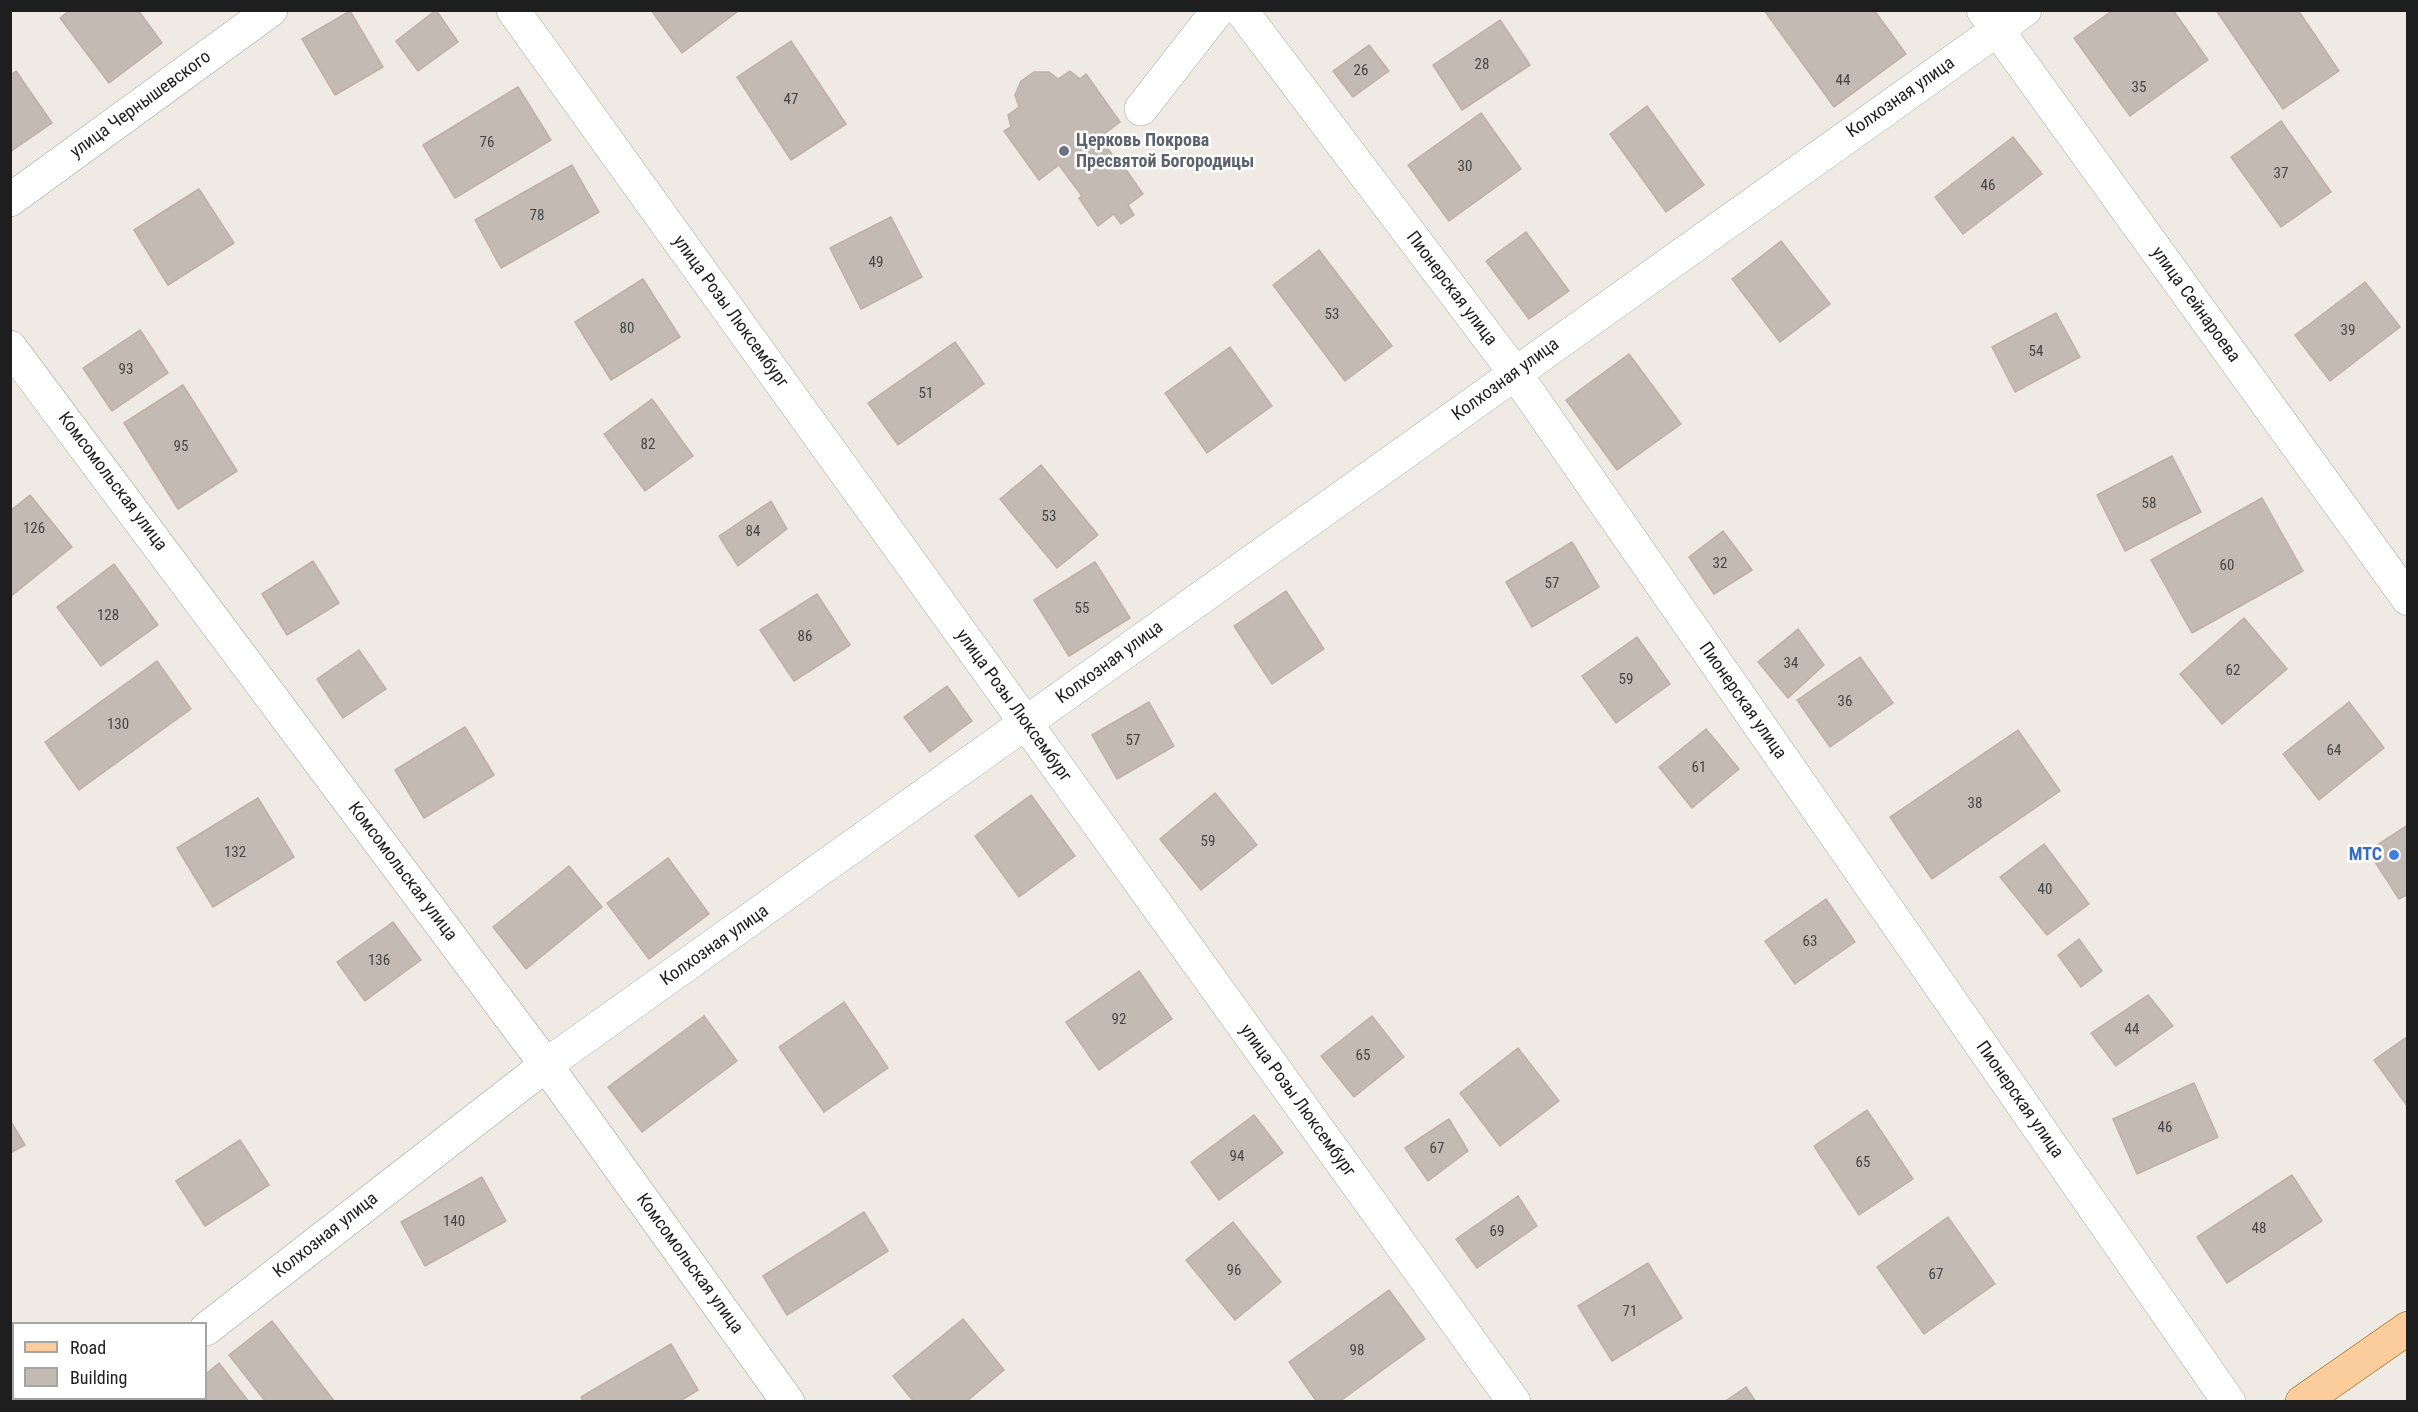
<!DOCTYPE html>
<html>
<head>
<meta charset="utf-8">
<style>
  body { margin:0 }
  #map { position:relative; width:2418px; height:1412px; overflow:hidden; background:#efeae4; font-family:"Roboto Condensed",sans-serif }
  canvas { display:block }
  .frame { position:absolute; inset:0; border:12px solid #1e1e1e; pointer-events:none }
  .legend { position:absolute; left:12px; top:1322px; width:195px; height:78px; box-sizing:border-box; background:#fff; border:2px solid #a5a5a5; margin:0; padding:8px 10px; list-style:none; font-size:18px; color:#1e1e1e }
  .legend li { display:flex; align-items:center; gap:12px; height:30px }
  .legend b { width:30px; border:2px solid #a5a5a5 }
</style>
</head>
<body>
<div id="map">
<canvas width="2418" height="1412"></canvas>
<div class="frame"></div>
<ul class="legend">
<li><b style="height:8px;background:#fbcd9d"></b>Road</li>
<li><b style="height:16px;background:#c3bab3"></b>Building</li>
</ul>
</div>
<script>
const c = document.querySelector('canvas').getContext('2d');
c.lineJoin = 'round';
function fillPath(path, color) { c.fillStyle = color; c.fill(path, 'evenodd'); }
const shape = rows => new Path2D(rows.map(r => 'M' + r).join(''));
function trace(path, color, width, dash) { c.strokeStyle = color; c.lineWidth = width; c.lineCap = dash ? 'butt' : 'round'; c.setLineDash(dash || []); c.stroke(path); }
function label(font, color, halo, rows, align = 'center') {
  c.font = font + ' "Roboto Condensed",sans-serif'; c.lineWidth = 5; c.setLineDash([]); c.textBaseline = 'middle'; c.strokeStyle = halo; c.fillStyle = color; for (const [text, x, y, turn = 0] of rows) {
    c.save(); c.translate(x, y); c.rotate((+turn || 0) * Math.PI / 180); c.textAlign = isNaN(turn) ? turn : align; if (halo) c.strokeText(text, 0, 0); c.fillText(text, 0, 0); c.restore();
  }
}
const building = shape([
  [70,10,138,10,162,43,109,83,60,18,70,10],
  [436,10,458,42,418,71,396,41,436,10],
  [651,10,736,10,737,12,682,53,651,10],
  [1764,10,1874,10,1906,54,1834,107,1764,10],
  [2113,10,2173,10,2208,60,2130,116,2074,38,2113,10],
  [2216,10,2298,10,2339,71,2283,109,2216,10],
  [350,11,383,67,335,95,302,39,350,11],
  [1500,20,1530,65,1462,110,1433,65,1500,20],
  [791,41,846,124,791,160,737,77,791,41],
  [1369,45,1389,71,1353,97,1333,71,1369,45],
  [16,71,52,123,10,152,10,75,16,71],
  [1070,71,1080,79,1086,74,1120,122,1100,137,1121,168,1124,167,1143,194,1128,205,1134,215,1121,224,1114,214,1098,226,1079,198,1082,196,1059,165,1039,180,1004,131,1011,127,1008,115,1019,107,1015,95,1021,81,1034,72,1049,72,1058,79,1070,71],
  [518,87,551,140,455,198,423,145,518,87],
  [1647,106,1704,185,1666,212,1610,134,1647,106],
  [1481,113,1521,169,1449,221,1408,165,1481,113],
  [2281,121,2331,192,2281,227,2231,157,2281,121],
  [2013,137,2042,174,1963,234,1935,197,2013,137],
  [572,165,599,212,501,268,475,220,572,165],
  [199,189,234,243,168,285,134,230,199,189],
  [891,217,922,277,861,309,830,248,891,217],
  [1526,232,1569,291,1529,319,1486,261,1526,232],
  [1781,241,1830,304,1780,342,1732,279,1781,241],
  [1319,250,1392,346,1345,381,1273,285,1319,250],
  [643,279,680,337,611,380,575,322,643,279],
  [2365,282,2400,327,2330,381,2295,335,2365,282],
  [2056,313,2080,357,2015,392,1992,347,2056,313],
  [140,330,168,373,112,411,83,368,140,330],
  [955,342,984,384,898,445,868,403,955,342],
  [1230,347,1272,406,1207,453,1165,393,1230,347],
  [1629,354,1681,424,1617,470,1566,400,1629,354],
  [183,385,237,471,178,509,124,423,183,385],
  [652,399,693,456,645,491,604,434,652,399],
  [2172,456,2201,512,2125,551,2097,495,2172,456],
  [1041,465,1098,535,1057,568,1000,499,1041,465],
  [30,495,72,547,10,597,10,511,30,495],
  [2262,498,2303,571,2192,633,2151,560,2262,498],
  [771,501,787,529,738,566,719,536,771,501],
  [1723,531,1752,570,1714,594,1689,557,1723,531],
  [1572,542,1599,587,1532,627,1506,582,1572,542],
  [313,561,339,603,287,635,262,594,313,561],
  [1095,562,1130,618,1069,656,1034,600,1095,562],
  [114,564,158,625,101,666,57,607,114,564],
  [1286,591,1324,649,1272,684,1234,626,1286,591],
  [817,594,850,645,794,681,760,630,817,594],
  [2244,618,2287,669,2222,724,2180,674,2244,618],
  [1798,629,1824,665,1788,698,1758,662,1798,629],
  [1637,637,1670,684,1616,723,1582,676,1637,637],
  [359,650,386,689,343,718,317,679,359,650],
  [1860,657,1893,703,1830,747,1797,700,1860,657],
  [157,661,191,709,79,790,45,742,157,661],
  [947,686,972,721,930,752,904,717,947,686],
  [1149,702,1174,746,1117,779,1092,735,1149,702],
  [2349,702,2384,748,2319,800,2283,754,2349,702],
  [465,727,494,775,424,818,395,770,465,727],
  [1706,729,1739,769,1692,808,1659,767,1706,729],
  [2018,730,2060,791,1932,879,1890,817,2018,730],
  [1215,793,1257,845,1201,890,1160,839,1215,793],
  [1031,795,1075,856,1019,897,975,836,1031,795],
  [258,798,294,857,213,907,177,848,258,798],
  [2408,825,2408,894,2399,899,2368,851,2408,825],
  [2044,844,2089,904,2047,935,2000,877,2044,844],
  [668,858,709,914,649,959,607,903,668,858],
  [569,866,602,907,526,969,493,927,569,866],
  [1826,899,1855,942,1795,984,1765,941,1826,899],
  [393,922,421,960,365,1001,337,962,393,922],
  [2079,939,2102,971,2081,987,2058,955,2079,939],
  [1139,971,1172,1019,1099,1070,1066,1022,1139,971],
  [2148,995,2173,1026,2116,1066,2091,1033,2148,995],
  [844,1002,888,1068,824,1112,779,1047,844,1002],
  [704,1016,737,1061,642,1132,608,1087,704,1016],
  [1372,1016,1404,1057,1354,1097,1321,1056,1372,1016],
  [2408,1036,2408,1107,2374,1060,2408,1036],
  [1518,1048,1559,1101,1500,1146,1460,1093,1518,1048],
  [2194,1083,2218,1137,2137,1174,2113,1119,2194,1083],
  [1867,1110,1913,1179,1859,1215,1814,1146,1867,1110],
  [1254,1115,1283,1153,1219,1200,1191,1162,1254,1115],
  [1449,1119,1468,1151,1428,1181,1405,1148,1449,1119],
  [10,1120,25,1145,10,1153,10,1120],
  [240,1140,269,1185,205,1226,176,1181,240,1140],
  [2292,1175,2322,1221,2227,1283,2197,1237,2292,1175],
  [482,1177,506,1221,425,1266,401,1222,482,1177],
  [1518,1196,1537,1226,1477,1268,1456,1239,1518,1196],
  [864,1212,888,1251,787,1315,763,1276,864,1212],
  [1948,1217,1995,1284,1924,1334,1877,1267,1948,1217],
  [1233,1222,1281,1282,1235,1320,1186,1260,1233,1222],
  [1648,1263,1682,1318,1612,1361,1578,1306,1648,1263],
  [1389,1290,1425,1339,1339,1402,1317,1402,1289,1362,1389,1290],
  [963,1319,1004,1370,966,1402,914,1402,893,1376,963,1319],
  [272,1321,335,1402,266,1402,229,1355,272,1321],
  [671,1344,698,1390,678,1402,583,1402,581,1397,671,1344],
  [219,1363,249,1402,169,1402,173,1398,206,1398,206,1374,219,1363],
  [1746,1387,1756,1402,1724,1402,1746,1387]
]);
fillPath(building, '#c3bab3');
trace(building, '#c0b0a6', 1.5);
const minor = shape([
  [513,10,1514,1402],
  [1241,10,1515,373,2229,1402],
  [1983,10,2408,599],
  [1141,109,1218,10],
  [10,200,271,10],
  [10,347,546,1065,788,1402],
  [206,1329,546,1065,2025,10],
  [10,1384,14,1389],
  [112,1402,115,1398]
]);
const major = shape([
  [2302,1402,2408,1328]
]);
trace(minor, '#a5a5a5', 34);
trace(major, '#965c02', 34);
trace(minor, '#fff', 33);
trace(major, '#fbcd9d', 33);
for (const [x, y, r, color] of [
  [1064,151,6,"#6b7280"],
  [2394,855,6,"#3f7fe0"]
]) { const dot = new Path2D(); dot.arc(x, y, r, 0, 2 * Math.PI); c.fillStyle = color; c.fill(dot); trace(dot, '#fff', 2); }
label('15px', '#474543', null, [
  ["28",1482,65],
  ["26",1361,71],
  ["44",1843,81],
  ["35",2139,88],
  ["47",791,100],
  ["76",487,143],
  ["30",1465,167],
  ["37",2281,174],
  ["46",1988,186],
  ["78",537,216],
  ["49",876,263],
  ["53",1332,315],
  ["80",627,329],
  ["39",2348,331],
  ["54",2036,352],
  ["93",126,370],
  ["51",926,394],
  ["82",648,445],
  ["95",181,447],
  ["58",2149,504],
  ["53",1049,517],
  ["126",34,529],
  ["84",753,532],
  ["32",1720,564],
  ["60",2227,566],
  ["57",1552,584],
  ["55",1082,609],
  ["128",108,616],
  ["86",805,637],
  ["34",1791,664],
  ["62",2233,671],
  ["59",1626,680],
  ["36",1845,702],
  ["130",118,725],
  ["57",1133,741],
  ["64",2334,751],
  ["61",1699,768],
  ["38",1975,804],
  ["59",1208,842],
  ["132",235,853],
  ["40",2045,890],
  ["63",1810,942],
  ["136",379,961],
  ["92",1119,1020],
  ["44",2132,1030],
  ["65",1363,1056],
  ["46",2165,1128],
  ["67",1437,1149],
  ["94",1237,1157],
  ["65",1863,1163],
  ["140",454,1222],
  ["48",2259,1229],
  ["69",1497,1232],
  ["96",1234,1271],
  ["67",1936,1275],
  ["71",1630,1312],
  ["98",1357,1351]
]);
label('18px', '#1e1e1e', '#fff', [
  ["Колхозная улица",1901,98,-35],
  ["улица Чернышевского",141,105,-36],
  ["Пионерская улица",1451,289,53],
  ["улица Сейнароева",2195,305,54],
  ["улица Розы Люксембург",730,312,54],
  ["Колхозная улица",1506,380,-36],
  ["Комсомольская улица",112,482,53],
  ["Колхозная улица",1110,663,-36],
  ["Пионерская улица",1742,701,55],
  ["улица Розы Люксембург",1013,706,54],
  ["Комсомольская улица",402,872,53],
  ["Колхозная улица",715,946,-35],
  ["Пионерская улица",2019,1100,55],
  ["улица Розы Люксембург",1297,1101,54],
  ["Колхозная улица",326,1236,-38],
  ["Комсомольская улица",689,1264,54]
]);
label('bold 18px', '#5b616d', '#fff', [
  ["Церковь Покрова",1076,141],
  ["Пресвятой Богородицы",1076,162]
], 'left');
label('bold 18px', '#366cbe', '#fff', [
  ["МТС",2382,855]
], 'right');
</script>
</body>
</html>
